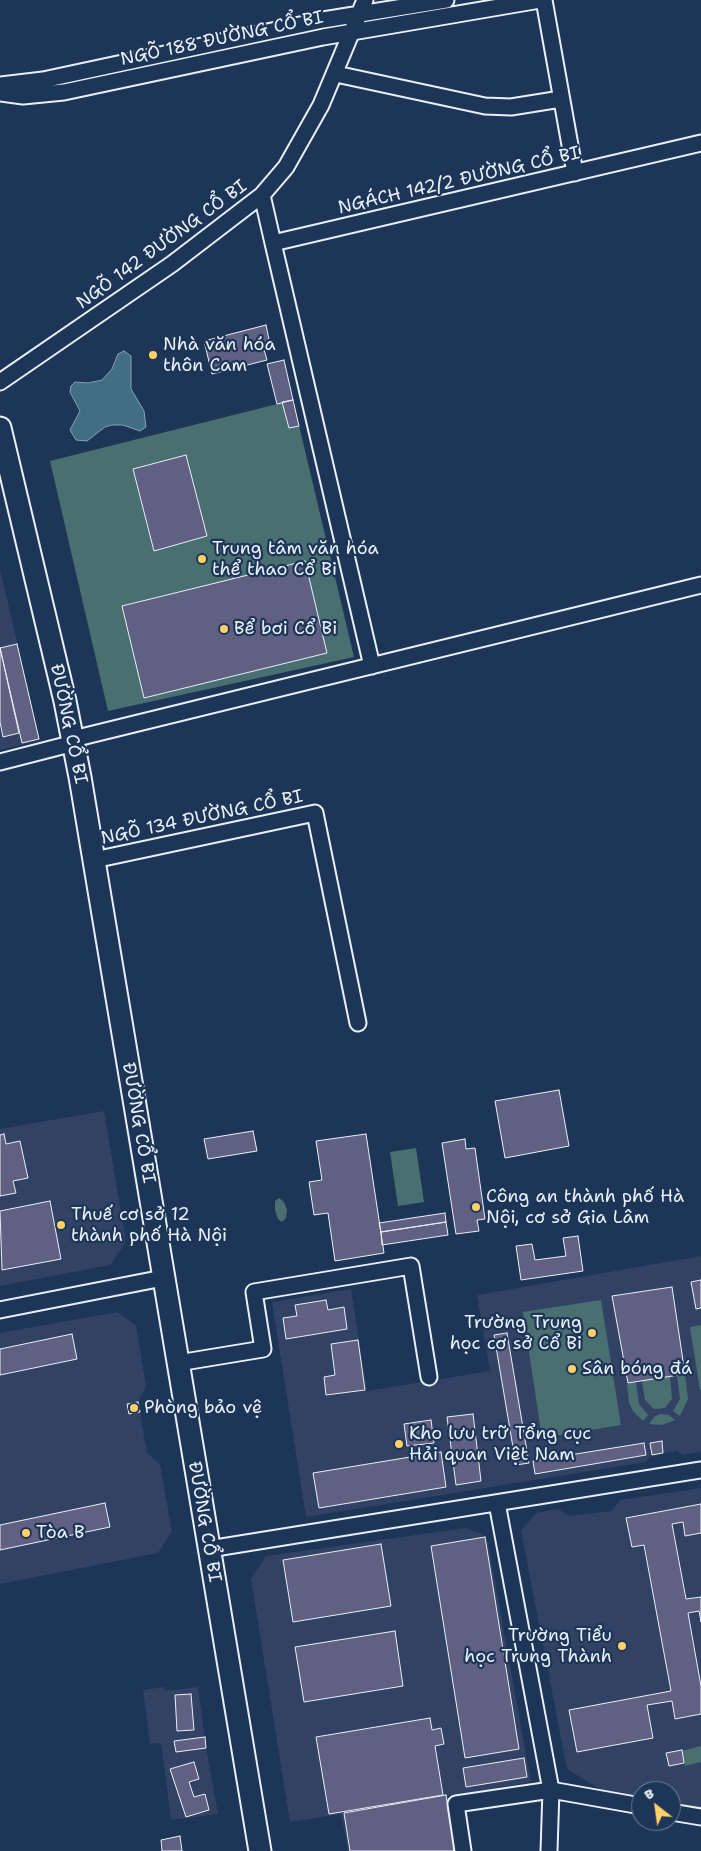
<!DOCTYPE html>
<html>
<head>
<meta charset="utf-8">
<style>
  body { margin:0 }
  #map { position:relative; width:701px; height:1851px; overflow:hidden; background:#1d3557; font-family:"Shantell Sans",sans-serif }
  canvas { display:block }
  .north { position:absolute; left:631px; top:1781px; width:50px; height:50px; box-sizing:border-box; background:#1d3557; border:1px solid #6e8097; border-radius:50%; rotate:330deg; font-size:14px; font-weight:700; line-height:20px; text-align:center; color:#e8f1f8 }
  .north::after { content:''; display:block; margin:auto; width:18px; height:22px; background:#ffd166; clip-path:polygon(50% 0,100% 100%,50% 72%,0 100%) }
</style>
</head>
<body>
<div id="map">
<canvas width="701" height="1851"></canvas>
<div class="north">B</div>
</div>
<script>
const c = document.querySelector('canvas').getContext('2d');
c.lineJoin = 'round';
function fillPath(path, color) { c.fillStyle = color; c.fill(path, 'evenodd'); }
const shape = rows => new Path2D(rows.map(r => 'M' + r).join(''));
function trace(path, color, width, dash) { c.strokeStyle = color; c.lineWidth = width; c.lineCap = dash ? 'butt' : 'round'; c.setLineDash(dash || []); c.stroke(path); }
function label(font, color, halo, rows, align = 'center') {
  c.font = font + ' "Shantell Sans",sans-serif'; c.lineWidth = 4.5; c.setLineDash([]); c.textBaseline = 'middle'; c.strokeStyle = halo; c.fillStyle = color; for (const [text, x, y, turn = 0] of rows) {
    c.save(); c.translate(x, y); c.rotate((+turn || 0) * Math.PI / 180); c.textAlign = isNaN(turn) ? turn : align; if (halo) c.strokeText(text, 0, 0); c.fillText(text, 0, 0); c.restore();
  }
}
fillPath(shape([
  [0,569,40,740,0,750],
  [104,1111,126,1242,110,1265,0,1286,0,1129],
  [701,1256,701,1452,683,1455,677,1451,652,1455,646,1462,306,1517,272,1302,351,1289,367,1391,490,1371,477,1295],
  [117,1312,136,1325,146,1386,138,1402,147,1453,160,1464,172,1532,158,1553,0,1584,0,1333],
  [701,1488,701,1810,671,1805,671,1791,641,1791,641,1799,606,1793,567,1769,521,1531,536,1513,558,1509,569,1516,611,1511,620,1500],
  [466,1528,482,1534,488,1543,531,1782,448,1796,457,1851,348,1851,341,1814,290,1822,251,1579,266,1556],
  [164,1687,165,1691,198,1687,206,1748,218,1814,171,1820,161,1743,150,1744,143,1690]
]), '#314264');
fillPath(shape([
  [293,400,354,657,108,711,50,461],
  [416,1148,424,1202,398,1206,390,1152],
  [279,1198,284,1202,287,1210,286,1218,282,1222,278,1219,275,1210,275,1201],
  [601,1300,621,1425,542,1438,523,1312],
  [701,1325,701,1390,700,1390,690,1327],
  [685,1374,688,1399,680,1416,673,1411,680,1399,677,1375],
  [670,1376,672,1399,665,1408,654,1409,645,1400,642,1381],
  [636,1382,639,1404,648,1415,643,1421,633,1411,629,1403,627,1384],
  [660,1414,669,1415,675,1420,662,1425,649,1424,654,1417],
  [701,1746,701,1762,685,1766,682,1751]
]), '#4a6f71');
const water = shape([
  [124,351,131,356,131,389,144,411,146,427,140,431,123,425,112,425,105,427,87,441,76,440,70,430,80,411,70,392,71,386,75,382,88,383,102,380,112,369,118,354,124,351]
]);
fillPath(water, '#416d86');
trace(water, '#84a2b4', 1);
const building = shape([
  [266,325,270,344,263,346,267,360,212,374,204,341,266,325],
  [284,360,293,400,277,404,267,364,284,360],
  [293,400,299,426,289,428,282,402,293,400],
  [186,455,207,536,154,551,133,469,186,455],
  [305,561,327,653,144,698,122,606,305,561],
  [17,644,39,739,22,743,0,648,17,644],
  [0,648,19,733,3,737,0,722,0,648],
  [559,1090,569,1146,505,1158,495,1101,559,1090],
  [253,1131,257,1151,208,1159,204,1139,253,1131],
  [4,1134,6,1144,20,1141,28,1178,13,1181,16,1193,0,1196,0,1135,4,1134],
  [366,1134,384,1253,335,1261,328,1213,314,1215,309,1182,322,1180,316,1141,366,1134],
  [465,1139,466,1149,475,1148,485,1219,477,1220,479,1231,456,1234,442,1143,465,1139],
  [50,1201,61,1259,2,1270,0,1211,50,1201],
  [445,1213,446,1222,381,1232,379,1223,445,1213],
  [446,1222,448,1235,382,1245,381,1232,446,1222],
  [578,1236,583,1271,521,1280,516,1246,532,1244,535,1260,566,1256,563,1238,578,1236],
  [701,1280,701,1308,696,1309,691,1282,701,1280],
  [672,1287,685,1374,628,1383,612,1296,672,1287],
  [326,1300,328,1310,344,1307,347,1329,286,1339,283,1318,297,1316,295,1305,326,1300],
  [507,1333,529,1463,516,1465,494,1335,507,1333],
  [72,1334,77,1359,0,1375,0,1349,72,1334],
  [358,1340,365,1390,326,1395,324,1377,335,1375,331,1344,358,1340],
  [138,1402,140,1412,129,1414,127,1404,138,1402],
  [473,1414,481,1481,456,1485,447,1417,473,1414],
  [431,1420,434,1443,407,1446,404,1424,431,1420],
  [662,1441,663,1453,652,1455,650,1443,662,1441],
  [644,1443,646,1455,535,1474,533,1461,644,1443],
  [441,1452,446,1487,319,1508,313,1473,441,1452],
  [105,1503,110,1527,0,1550,0,1525,105,1503],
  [701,1504,701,1533,685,1536,683,1522,672,1524,686,1599,701,1597,701,1622,699,1611,688,1613,701,1686,701,1714,675,1719,672,1701,647,1705,653,1738,577,1752,569,1710,671,1691,644,1545,632,1547,626,1518,701,1504],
  [485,1537,519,1749,465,1758,431,1546,485,1537],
  [381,1544,391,1606,293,1622,283,1560,381,1544],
  [395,1631,403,1686,304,1702,295,1647,395,1631],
  [191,1694,194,1730,177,1731,175,1695,191,1694],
  [430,1718,432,1730,441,1728,444,1744,435,1746,443,1795,329,1814,316,1737,430,1718],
  [205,1737,206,1748,176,1752,174,1741,205,1737],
  [682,1750,684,1763,669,1766,666,1753,682,1750],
  [524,1758,527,1777,466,1787,463,1768,524,1758],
  [194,1762,199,1779,189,1782,194,1797,205,1794,209,1810,186,1817,170,1769,194,1762],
  [446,1795,455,1851,350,1851,344,1813,446,1795],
  [180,1836,182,1851,162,1851,161,1840,180,1836]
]);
fillPath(building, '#606082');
trace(building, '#e8f1f8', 1);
const street = shape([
  [544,0,575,173],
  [336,74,485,106,511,107,561,99],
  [0,85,43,80,323,20,446,0],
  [0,93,23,96,64,92,323,37,540,0],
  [262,195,273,243,701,143],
  [273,243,372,666],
  [0,382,172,264,262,195,286,167,321,105,365,0],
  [73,739,701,585],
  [0,762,74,743],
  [94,860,315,813,358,1023],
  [0,1310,163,1278],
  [178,1363,263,1349,254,1292,411,1266,429,1377],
  [209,1549,701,1470],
  [671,1812,701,1817],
  [463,1851,456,1804,551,1790,497,1503],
  [549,1851,551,1790,641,1806]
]);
const secondary = shape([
  [0,428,65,701,80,777,260,1851]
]);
trace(street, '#e8f1f8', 19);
trace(secondary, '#e8f1f8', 25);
trace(street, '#1d3557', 15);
trace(secondary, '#1d3557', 21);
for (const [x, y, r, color] of [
  [153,355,5,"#ffd166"],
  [202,559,5,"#ffd166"],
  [224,629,5,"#ffd166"],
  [476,1207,5,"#ffd166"],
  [61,1225,5,"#ffd166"],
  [592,1333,5,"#ffd166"],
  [572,1369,5,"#ffd166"],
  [134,1408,5,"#ffd166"],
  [399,1444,5,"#ffd166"],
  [26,1533,5,"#ffd166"],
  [622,1646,5,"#ffd166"]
]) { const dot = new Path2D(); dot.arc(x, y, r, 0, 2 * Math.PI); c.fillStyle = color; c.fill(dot); trace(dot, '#1d3557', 2); }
label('18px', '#e8f1f8', '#1d3557', [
  ["NGÕ 188 ĐƯỜNG CỔ BI",222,39,-12],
  ["NGÁCH 142/2 ĐƯỜNG CỔ BI",459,181,-13],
  ["NGÕ 142 ĐƯỜNG CỔ BI",162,245,-36],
  ["ĐƯỜNG CỔ BI",68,724,78],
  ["NGÕ 134 ĐƯỜNG CỔ BI",202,818,-12],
  ["ĐƯỜNG CỔ BI",138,1123,80],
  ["ĐƯỜNG CỔ BI",204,1522,80]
]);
label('18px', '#e8f1f8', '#1d3557', [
  ["Nhà văn hóa",163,345],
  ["thôn Cam",163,366],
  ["Trung tâm văn hóa",212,549],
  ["thể thao Cổ Bi",212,570],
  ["Bể bơi Cổ Bi",234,629],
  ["Công an thành phố Hà",486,1197],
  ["Nội, cơ sở Gia Lâm",486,1218],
  ["Thuế cơ sở 12",71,1215],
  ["thành phố Hà Nội",71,1236],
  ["Trường Trung",582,1323,"right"],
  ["học cơ sở Cổ Bi",582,1344,"right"],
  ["Sân bóng đá",582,1369],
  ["Phòng bảo vệ",144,1408],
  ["Kho lưu trữ Tổng cục",409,1434],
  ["Hải quan Việt Nam",409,1455],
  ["Tòa B",36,1533],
  ["Trường Tiểu",612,1636,"right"],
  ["học Trung Thành",612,1657,"right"]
], 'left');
</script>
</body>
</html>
